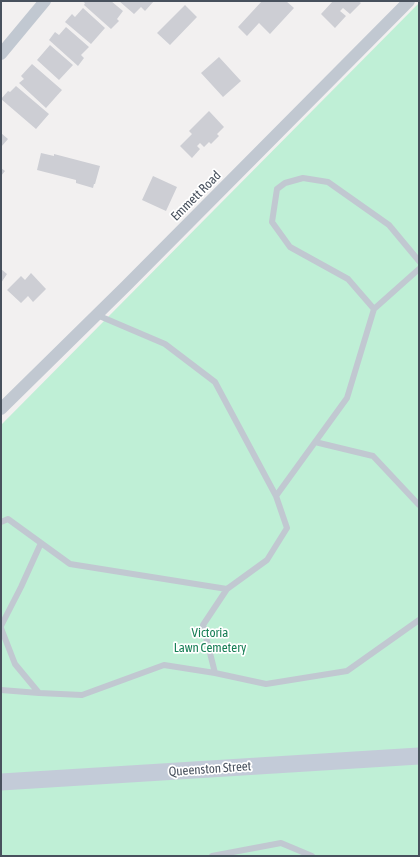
<!DOCTYPE html>
<html>
<head>
<meta charset="utf-8">
<style>
  body { margin:0 }
  #map { position:relative; width:420px; height:857px; overflow:hidden; background:#f2f0f0; font-family:"Asap Condensed",sans-serif }
  canvas { display:block }
  .frame { position:absolute; inset:0; border:2px solid #48515d; pointer-events:none }
</style>
</head>
<body>
<div id="map">
<canvas width="420" height="857"></canvas>
<div class="frame"></div>
</div>
<script>
const c = document.querySelector('canvas').getContext('2d');
c.lineJoin = 'round';
function fillPath(path, color) { c.fillStyle = color; c.fill(path, 'evenodd'); }
const shape = rows => new Path2D(rows.map(r => 'M' + r).join(''));
function trace(path, color, width, dash) { c.strokeStyle = color; c.lineWidth = width; c.lineCap = dash ? 'butt' : 'round'; c.setLineDash(dash || []); c.stroke(path); }
function label(font, color, halo, rows, align = 'center') {
  c.font = font + ' "Asap Condensed",sans-serif'; c.lineWidth = 3.5; c.setLineDash([]); c.textBaseline = 'middle'; c.strokeStyle = halo; c.fillStyle = color; for (const [text, x, y, turn = 0] of rows) {
    c.save(); c.translate(x, y); c.rotate((+turn || 0) * Math.PI / 180); c.textAlign = isNaN(turn) ? turn : align; if (halo) c.strokeText(text, 0, 0); c.fillText(text, 0, 0); c.restore();
  }
}
fillPath(shape([
  [419,3,419,856,1,856,1,425]
]), '#bfefd6');
fillPath(shape([
  [82,1,111,1,123,11,117,19,119,21,111,29,84,5,85,3],
  [119,1,154,1,145,11,141,7,134,14],
  [262,1,286,1,294,8,270,34,259,23,247,36,238,27],
  [333,1,358,1,361,3,350,14,343,8,340,11,346,16,335,28,321,14],
  [185,5,197,17,170,45,157,33],
  [83,8,105,28,91,44,65,22,72,14,75,17],
  [66,27,89,47,81,55,84,58,78,66,49,40,55,32,59,35],
  [50,45,73,65,59,80,37,60],
  [219,57,241,81,223,97,201,73],
  [32,64,62,90,46,108,19,83,24,79,21,76],
  [16,86,49,114,36,129,1,99,8,91,10,92],
  [209,111,224,127,217,134,219,136,211,144,209,142,204,147,200,143,197,146,200,149,192,158,180,146,192,134,189,131],
  [1,133,8,139,1,147],
  [41,153,54,156,54,154,100,166,95,184,94,184,93,188,76,183,76,180,37,170],
  [1,168,5,171,1,176],
  [153,176,177,187,166,211,142,200],
  [1,269,7,274,1,283],
  [31,273,46,289,33,302,28,296,21,303,7,290,21,276,25,280]
]), '#cdced4');
trace(shape([
  [374,309,419,269],
  [97,315,165,344,215,382,276,496],
  [315,442,373,456,419,505],
  [1,522,8,519,70,564,227,589,267,560,287,528,276,496,347,398,374,309,348,279,290,247,272,222,277,189,285,183,303,178,328,182,389,225,419,261],
  [227,589,203,625,215,673,266,684,347,671,419,620],
  [1,626,21,587,41,543],
  [1,628,15,664,39,693,1,690],
  [39,693,82,695,164,665,215,673],
  [212,856,281,843,312,856]
]), '#c1c8d1', 6);
trace(shape([
  [1,54,45,1],
  [1,409,126,286,409,1]
]), '#c1c8d1', 12);
trace(shape([
  [1,782,419,756]
]), '#c3cbd8', 17);
label('13px', '#48515d', '#fff', [
  ["Emmett Road",196,196,-45],
  ["Queenston Street",210,769,-4]
]);
label('13px', '#187f56', '#fff', [
  ["Victoria",210,633],
  ["Lawn Cemetery",210,648]
]);
</script>
</body>
</html>
